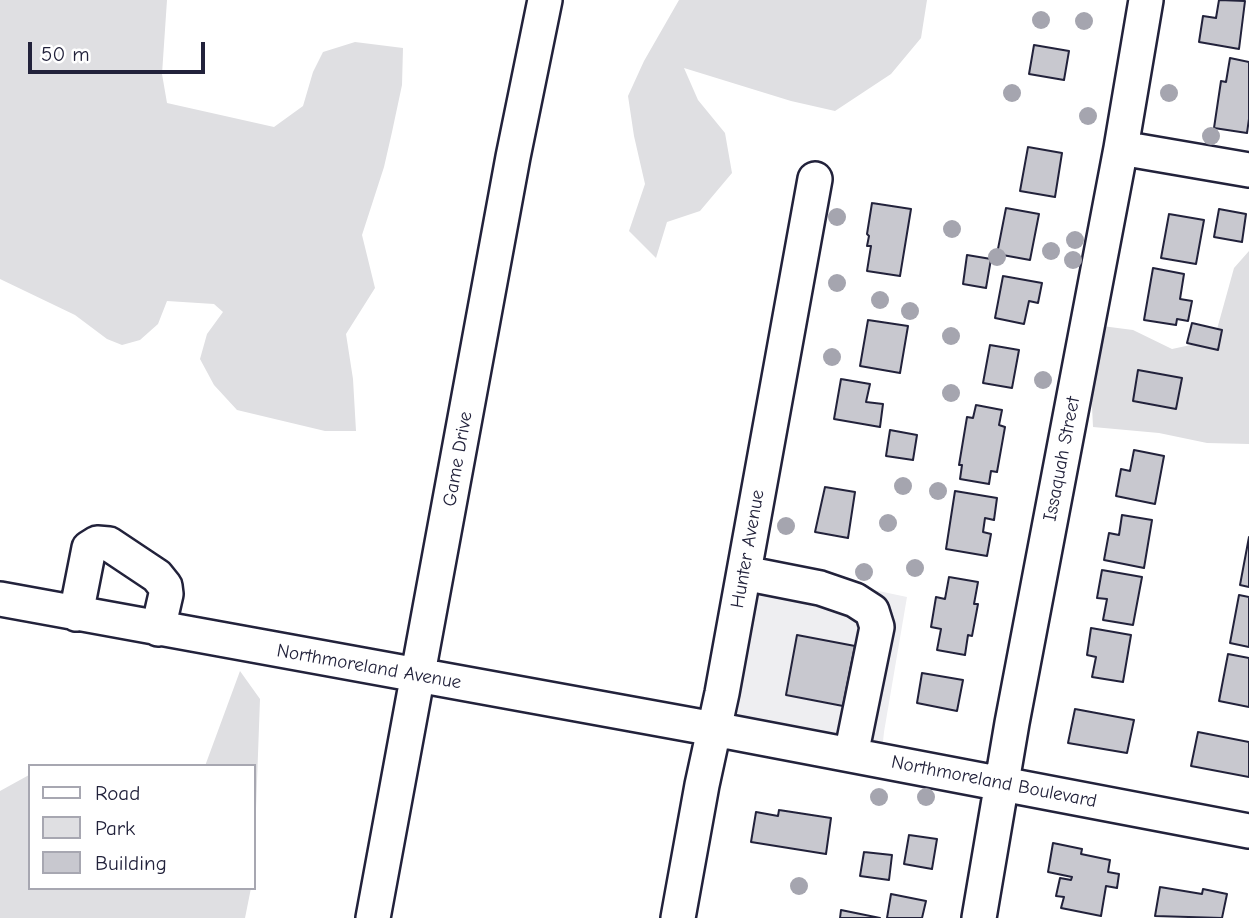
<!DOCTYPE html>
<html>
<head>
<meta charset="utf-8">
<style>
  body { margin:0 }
  #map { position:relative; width:1249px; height:918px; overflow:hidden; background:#fff; font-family:"Comic Neue",sans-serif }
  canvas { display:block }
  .legend { position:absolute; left:28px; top:764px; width:228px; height:126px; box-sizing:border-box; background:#fff; border:2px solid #a7a7b1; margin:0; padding:9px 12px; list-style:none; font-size:21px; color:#22223b }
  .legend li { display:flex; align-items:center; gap:14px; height:35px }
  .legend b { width:35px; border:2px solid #a7a7b1 }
  .scale { position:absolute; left:28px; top:42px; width:177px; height:32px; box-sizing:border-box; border:4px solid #22223b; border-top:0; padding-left:9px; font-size:21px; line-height:24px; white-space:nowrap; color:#22223b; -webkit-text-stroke:5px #fff; paint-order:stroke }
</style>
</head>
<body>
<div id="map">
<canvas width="1249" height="918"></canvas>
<ul class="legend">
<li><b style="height:9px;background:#fff"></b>Road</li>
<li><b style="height:19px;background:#dfdfe2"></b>Park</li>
<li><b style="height:19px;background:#c8c8cf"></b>Building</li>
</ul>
<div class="scale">50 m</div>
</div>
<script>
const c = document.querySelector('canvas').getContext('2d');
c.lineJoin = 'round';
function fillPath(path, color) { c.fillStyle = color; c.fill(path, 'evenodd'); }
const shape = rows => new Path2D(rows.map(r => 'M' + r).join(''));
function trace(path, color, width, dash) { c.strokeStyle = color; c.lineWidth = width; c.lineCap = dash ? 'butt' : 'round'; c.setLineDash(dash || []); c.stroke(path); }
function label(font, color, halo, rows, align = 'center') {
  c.font = font + ' "Comic Neue",sans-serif'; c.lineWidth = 7; c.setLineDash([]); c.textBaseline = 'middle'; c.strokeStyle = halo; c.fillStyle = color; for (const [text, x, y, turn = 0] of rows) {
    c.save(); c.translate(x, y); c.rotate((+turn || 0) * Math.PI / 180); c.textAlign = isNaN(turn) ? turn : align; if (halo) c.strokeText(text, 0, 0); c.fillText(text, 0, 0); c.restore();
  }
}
fillPath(shape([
  [746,563,907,597,884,732,881,761,714,729]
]), '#eeeef1');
fillPath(shape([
  [0,0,167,0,162,74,167,103,274,127,303,106,313,72,323,52,355,42,403,48,402,85,392,132,384,167,362,235,375,288,346,334,353,379,356,431,325,431,237,410,214,385,200,359,207,334,223,312,214,304,167,301,158,324,140,340,122,345,107,339,75,315,0,279],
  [679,0,927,0,921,38,891,74,835,111,791,101,684,68,698,100,725,133,732,173,700,211,667,222,656,258,629,231,645,184,634,136,628,96,644,61],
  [1249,251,1249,444,1207,443,1159,433,1093,427,1090,365,1102,326,1133,330,1172,349,1214,340,1234,268],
  [240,671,260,699,254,864,254,766,205,766],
  [29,775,30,888,251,888,245,918,0,918,0,791]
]), '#dfdfe2');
const building = shape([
  [1219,0,1245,1,1239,49,1199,42,1203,16,1216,18,1219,0],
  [1034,45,1069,51,1064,80,1029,74,1034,45],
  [1230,58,1249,62,1249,119,1247,133,1214,128,1221,81,1226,82,1230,58],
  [1028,147,1062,153,1055,197,1020,191,1028,147],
  [872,203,911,209,900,276,867,271,871,246,867,246,869,236,867,234,872,203],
  [1006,208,1039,214,1030,260,997,254,1006,208],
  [1219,209,1246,214,1242,242,1214,237,1219,209],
  [1169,214,1204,220,1196,264,1161,258,1169,214],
  [967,255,991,259,986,288,963,284,967,255],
  [1153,268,1184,274,1180,299,1192,301,1188,321,1177,319,1176,325,1144,320,1153,268],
  [1003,276,1042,283,1038,303,1029,301,1024,324,995,318,1003,276],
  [868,320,908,326,900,373,860,366,868,320],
  [1192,323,1222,330,1218,350,1187,343,1192,323],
  [990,345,1019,350,1012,388,983,383,990,345],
  [1138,370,1182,378,1176,409,1133,401,1138,370],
  [841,379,870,384,866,402,883,404,880,427,834,419,841,379],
  [976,405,1002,410,999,425,1005,427,997,472,991,471,989,484,960,479,962,465,959,465,967,417,973,418,976,405],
  [890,430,917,435,913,460,886,456,890,430],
  [1134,450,1164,456,1155,504,1116,496,1121,469,1130,471,1134,450],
  [825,487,855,492,848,538,815,532,825,487],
  [955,491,997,498,994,520,985,518,983,532,991,534,987,556,946,549,955,491],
  [1122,515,1152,520,1144,568,1104,560,1109,533,1119,535,1122,515],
  [1249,537,1249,587,1240,585,1249,537],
  [1102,570,1142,577,1133,625,1103,620,1107,599,1097,598,1102,570],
  [949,577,978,582,974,604,978,604,972,636,968,635,965,655,937,650,941,629,931,627,936,597,945,599,949,577],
  [1239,595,1249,597,1249,647,1230,643,1239,595],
  [1091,628,1131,635,1123,682,1092,677,1096,657,1087,655,1091,628],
  [797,635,855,646,843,706,786,695,797,635],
  [1228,654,1249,658,1249,707,1219,701,1228,654],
  [922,673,963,680,957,711,917,703,922,673],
  [1075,709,1134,720,1127,753,1068,743,1075,709],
  [1198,732,1249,742,1249,777,1191,766,1198,732],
  [779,810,831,818,826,854,751,842,756,812,778,816,779,810],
  [909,835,937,839,932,869,904,864,909,835],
  [1053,843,1082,849,1081,854,1110,860,1108,872,1119,874,1117,888,1106,886,1101,916,1061,908,1064,897,1056,896,1060,878,1071,880,1072,877,1048,872,1053,843],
  [864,852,892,855,889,880,860,876,864,852],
  [1160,887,1202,894,1203,889,1227,894,1222,918,1155,916,1160,887],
  [891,894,926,901,922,918,887,918,891,894],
  [841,910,880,918,840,918,841,910]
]);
fillPath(building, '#c8c8cf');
trace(building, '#22223b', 2);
const minor = shape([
  [1121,148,1249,170],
  [744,573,820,588,855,600,872,611,877,627,851,755],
  [0,599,714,729,1249,831],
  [76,614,89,548,97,543,109,544,157,576,165,586,166,594,158,629],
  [373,918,513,157,545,0],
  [678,918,702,785,722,693,815,179],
  [979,918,1012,723,1121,148,1146,0]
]);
trace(minor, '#22223b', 38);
trace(minor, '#fff', 33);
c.fillStyle = '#a5a5af';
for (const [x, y] of [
  [1041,20],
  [1084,21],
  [1012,93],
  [1169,93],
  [1088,116],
  [1211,136],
  [837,217],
  [952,229],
  [1075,240],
  [1051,251],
  [997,257],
  [1073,260],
  [837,283],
  [880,300],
  [910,311],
  [951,336],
  [832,357],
  [1043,380],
  [951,393],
  [903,486],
  [938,491],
  [888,523],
  [786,526],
  [915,568],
  [864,572],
  [879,797],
  [926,797],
  [799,886]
]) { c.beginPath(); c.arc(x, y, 9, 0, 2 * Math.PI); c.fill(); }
label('19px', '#22223b', '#fff', [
  ["Game Drive",458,459,-80],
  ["Issaquah Street",1062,459,-79],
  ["Hunter Avenue",748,549,-80],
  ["Northmoreland Avenue",369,667,10],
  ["Northmoreland Boulevard",994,782,11]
]);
</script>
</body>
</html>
